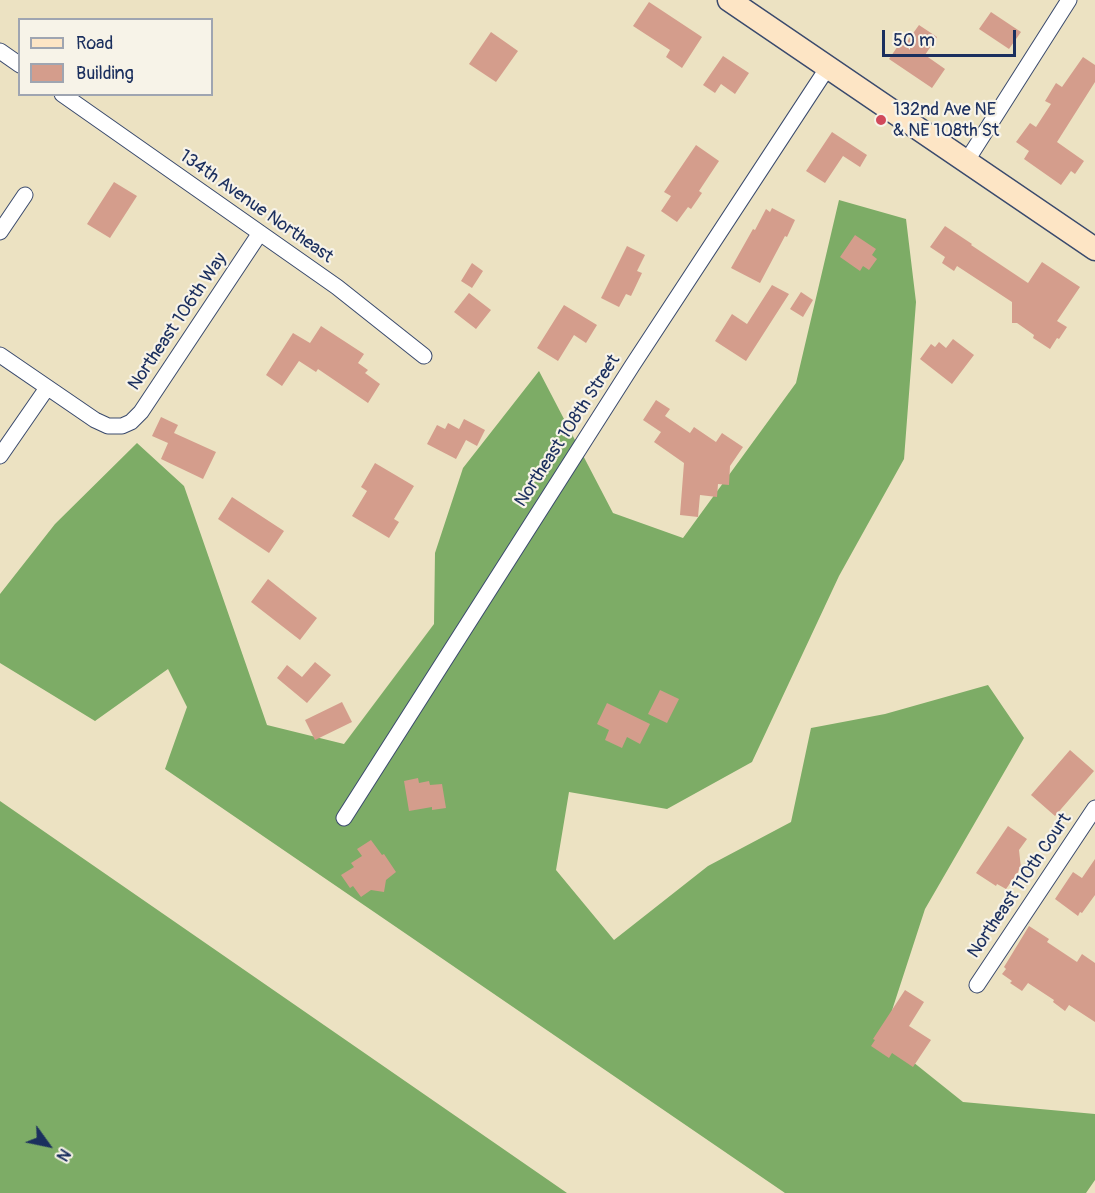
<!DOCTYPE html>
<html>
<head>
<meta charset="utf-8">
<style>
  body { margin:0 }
  #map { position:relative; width:1095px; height:1193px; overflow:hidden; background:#ece2c2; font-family:Pangolin,sans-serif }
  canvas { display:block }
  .legend { position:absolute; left:18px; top:18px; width:195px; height:78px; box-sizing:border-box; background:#f7f3e8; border:2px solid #9fa5b1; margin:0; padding:8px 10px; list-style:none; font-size:18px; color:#1b2f5e }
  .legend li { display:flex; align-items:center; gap:12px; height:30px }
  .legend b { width:30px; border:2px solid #9fa5b1 }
  .north { position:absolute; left:18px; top:1115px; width:60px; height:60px; -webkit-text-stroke:4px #f7f3e8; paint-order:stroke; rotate:123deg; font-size:16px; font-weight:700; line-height:24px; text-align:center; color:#1b2f5e }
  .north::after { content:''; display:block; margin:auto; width:21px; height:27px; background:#1b2f5e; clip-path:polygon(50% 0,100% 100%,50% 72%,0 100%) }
  .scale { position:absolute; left:882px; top:30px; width:134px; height:27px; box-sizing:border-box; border:3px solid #1b2f5e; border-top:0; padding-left:8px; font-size:18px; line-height:21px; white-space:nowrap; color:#1b2f5e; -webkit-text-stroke:4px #f7f3e8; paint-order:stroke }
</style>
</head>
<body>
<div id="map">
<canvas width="1095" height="1193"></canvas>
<ul class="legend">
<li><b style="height:8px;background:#fde5c5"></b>Road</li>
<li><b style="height:16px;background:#d49d8c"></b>Building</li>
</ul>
<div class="north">N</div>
<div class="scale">50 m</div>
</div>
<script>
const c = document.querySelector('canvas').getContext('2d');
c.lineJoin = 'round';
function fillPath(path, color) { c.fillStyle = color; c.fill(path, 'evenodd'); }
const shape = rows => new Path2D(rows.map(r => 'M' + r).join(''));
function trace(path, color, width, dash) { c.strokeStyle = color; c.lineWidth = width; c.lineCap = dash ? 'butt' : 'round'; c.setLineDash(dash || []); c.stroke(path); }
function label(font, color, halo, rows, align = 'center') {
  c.font = font + ' Pangolin,sans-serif'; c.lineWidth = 4.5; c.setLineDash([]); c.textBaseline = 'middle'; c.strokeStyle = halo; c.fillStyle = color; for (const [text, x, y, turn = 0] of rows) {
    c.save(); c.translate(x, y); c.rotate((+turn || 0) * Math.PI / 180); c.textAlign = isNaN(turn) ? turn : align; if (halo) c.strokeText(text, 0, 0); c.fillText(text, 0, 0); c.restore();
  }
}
fillPath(shape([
  [839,200,906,219,916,302,904,459,839,576,752,762,667,809,569,792,556,870,614,940,708,866,791,822,811,728,885,714,988,685,1024,738,925,909,883,1038,963,1102,1095,1114,1095,1180,1086,1193,785,1193,165,769,187,707,168,669,95,721,0,663,0,594,55,524,137,443,184,486,267,725,344,744,434,624,435,553,463,468,539,371,613,513,683,538,796,383],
  [0,801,567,1193,0,1193]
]), '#7dac66');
fillPath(shape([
  [649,2,702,37,682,68,666,57,670,50,633,26],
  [991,12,1021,32,1009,49,979,29],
  [919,25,937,37,925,55,945,69,932,88,889,59,902,40,906,43],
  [491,32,518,51,496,82,469,64],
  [723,56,749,73,735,94,721,84,715,93,703,85],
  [1083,57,1095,65,1095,82,1057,142,1084,161,1075,174,1071,171,1061,185,1024,159,1029,151,1016,142,1030,123,1036,127,1051,104,1045,101,1056,83,1062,87],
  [832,132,867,155,860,167,843,156,825,183,806,171],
  [696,145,719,161,699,191,702,193,691,209,688,207,677,222,661,211,671,196,664,192],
  [114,182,137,196,110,238,87,224],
  [772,208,795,220,787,237,785,236,760,283,731,268,753,229,755,230,766,209,770,212],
  [945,226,972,244,971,245,1028,283,1042,262,1080,287,1057,321,1067,327,1059,339,1057,338,1050,349,1033,338,1034,335,1017,323,1012,323,1012,302,957,266,954,271,942,263,945,257,930,247],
  [855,235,876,249,872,255,877,259,869,270,863,266,860,271,840,257],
  [627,246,645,255,637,271,642,273,631,296,626,294,619,307,601,298],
  [472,263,483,271,472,288,461,281],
  [772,285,789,294,746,361,715,341,732,314,747,324],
  [801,292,813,300,803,317,790,309],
  [469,293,491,310,476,329,454,312],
  [564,305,597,325,586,343,574,335,558,361,537,348],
  [321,326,364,354,358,363,368,370,365,373,380,384,368,403,318,369,316,372,299,361,282,386,266,375,293,333,310,343],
  [953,339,974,355,952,384,920,359,931,344,935,347,939,342,946,348],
  [656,400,670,409,665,416,690,433,694,427,716,442,722,433,743,447,730,466,729,485,718,484,717,497,700,495,698,517,680,515,684,463,654,442,661,432,643,420],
  [161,417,178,425,174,433,216,452,203,479,161,459,168,443,152,436],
  [464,419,485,430,477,446,466,440,456,459,427,444,437,425,445,429,448,423,459,429],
  [375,463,414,486,394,519,399,522,389,538,352,516,367,491,361,487],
  [232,497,284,531,269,553,218,519],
  [268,579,317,618,300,640,251,602],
  [315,662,331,675,307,703,277,678,287,665,302,677],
  [660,690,679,699,667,723,648,714],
  [342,702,352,722,315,740,305,720],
  [607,703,650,724,640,744,627,737,622,748,605,740,609,730,597,724],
  [1070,750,1094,771,1055,816,1031,795],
  [418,778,419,783,429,781,430,785,442,784,446,808,432,810,432,807,409,811,404,781],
  [1008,826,1027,839,1019,850,1021,868,1006,889,997,884,996,886,976,873],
  [371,840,382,855,384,854,396,872,386,880,384,892,371,890,361,897,353,886,350,888,341,875,354,867,351,863,362,856,357,849],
  [1095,859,1095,895,1082,913,1080,912,1078,916,1055,899,1073,872,1082,878],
  [1029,926,1049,939,1047,942,1077,962,1082,954,1095,963,1095,1022,1069,1005,1065,1011,1053,1002,1054,1000,1028,983,1022,991,1010,983,1012,981,1002,974,1006,969,1004,967],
  [905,990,924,1002,909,1026,931,1040,913,1067,892,1053,889,1058,871,1046,875,1040,873,1039]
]), '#d49d8c');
const street = shape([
  [0,51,20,65],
  [62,94,337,287,424,356],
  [966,162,1069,0],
  [0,232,25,195],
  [0,355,95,420,108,426,122,426,131,422,141,412,260,233],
  [0,456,47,388],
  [344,818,632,366,828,67],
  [977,985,1095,808]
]);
const secondary = shape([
  [729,0,1095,249]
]);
trace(street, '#3a4a6d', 17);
trace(secondary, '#3a4a6d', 25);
trace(street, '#fff', 15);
trace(secondary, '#fde5c5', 22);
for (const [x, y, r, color] of [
  [881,120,6,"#d1495b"]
]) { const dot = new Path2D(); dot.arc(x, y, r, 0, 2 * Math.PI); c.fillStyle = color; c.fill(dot); trace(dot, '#f7f3e8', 2); }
label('18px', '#1b2f5e', '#f7f3e8', [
  ["132nd Ave NE",893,110],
  ["& NE 108th St",893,131]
], 'left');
label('18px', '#1b2f5e', '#f7f3e8', [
  ["134th Avenue Northeast",256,207,35],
  ["Northeast 106th Way",178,322,-56],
  ["Northeast 108th Street",568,431,-57],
  ["Northeast 110th Court",1020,886,-56]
]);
</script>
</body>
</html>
